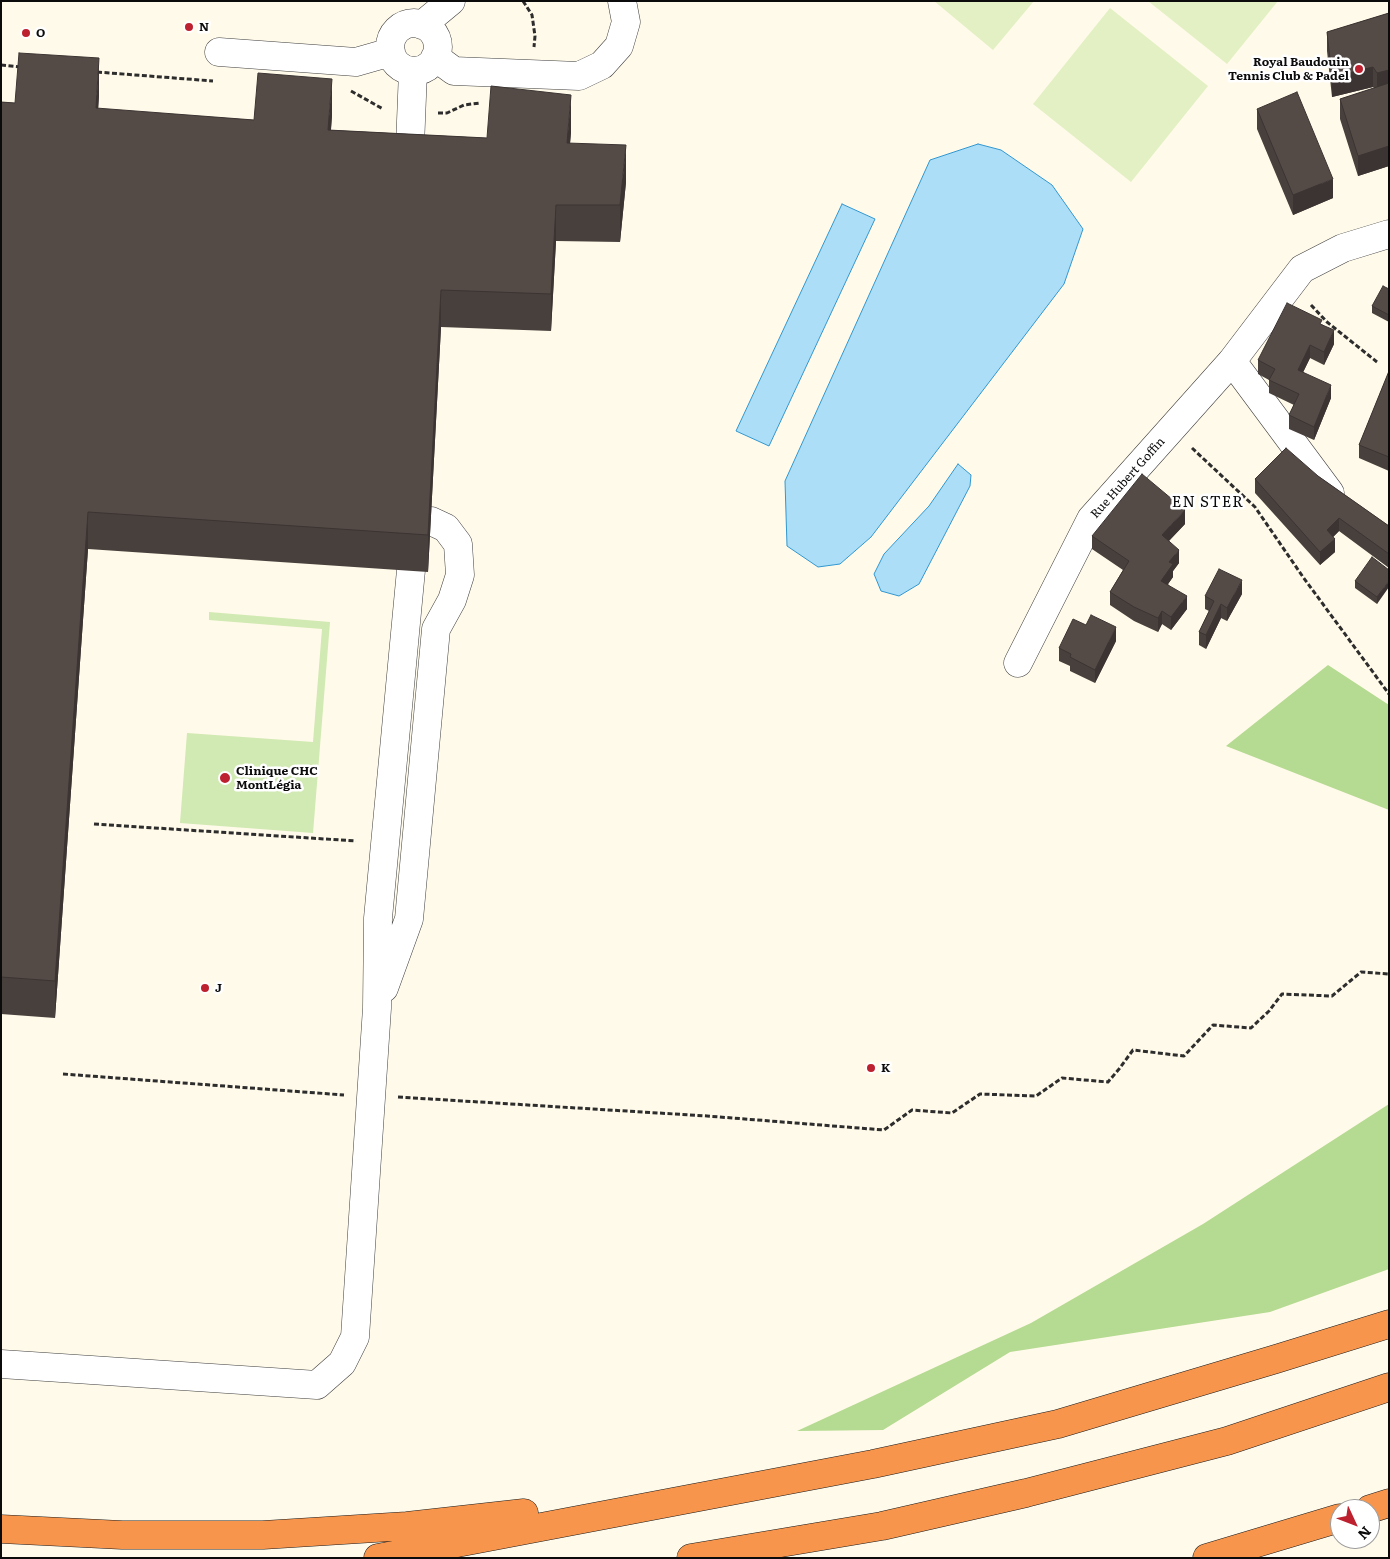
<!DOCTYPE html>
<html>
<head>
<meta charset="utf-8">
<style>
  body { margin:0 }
  #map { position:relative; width:1390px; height:1559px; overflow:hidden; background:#fffae9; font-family:Literata,serif }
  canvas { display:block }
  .frame { position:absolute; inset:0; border:2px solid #0b0b0b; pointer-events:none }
  .north { position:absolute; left:1330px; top:1499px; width:50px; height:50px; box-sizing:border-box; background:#fff; border:1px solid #9d9d9d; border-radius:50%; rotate:133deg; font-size:14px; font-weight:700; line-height:20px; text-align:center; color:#0b0b0b }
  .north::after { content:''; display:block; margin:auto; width:18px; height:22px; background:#bd202e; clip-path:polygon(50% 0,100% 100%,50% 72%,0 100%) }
</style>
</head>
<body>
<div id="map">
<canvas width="1390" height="1559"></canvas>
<div class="frame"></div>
<div class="north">N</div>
</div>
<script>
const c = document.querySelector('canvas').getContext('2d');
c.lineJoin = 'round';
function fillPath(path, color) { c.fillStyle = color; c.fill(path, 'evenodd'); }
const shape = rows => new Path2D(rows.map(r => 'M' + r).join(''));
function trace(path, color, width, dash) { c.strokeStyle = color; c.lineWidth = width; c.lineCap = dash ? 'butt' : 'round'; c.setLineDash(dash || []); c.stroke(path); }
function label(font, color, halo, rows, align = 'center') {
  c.font = font + ' Literata,serif'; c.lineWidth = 5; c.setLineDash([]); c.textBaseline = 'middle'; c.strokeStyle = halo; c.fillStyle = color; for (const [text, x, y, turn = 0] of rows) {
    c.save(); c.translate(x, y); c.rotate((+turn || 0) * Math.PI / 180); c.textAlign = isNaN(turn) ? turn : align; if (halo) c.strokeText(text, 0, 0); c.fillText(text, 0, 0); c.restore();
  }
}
fillPath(shape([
  [209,612,330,622,313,833,180,823,187,733,313,742,322,629,209,620]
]), '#d1e9b2');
fillPath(shape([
  [1328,665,1389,705,1389,810,1226,746],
  [1389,1104,1389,1269,1270,1312,1010,1352,883,1430,797,1431,1031,1323,1203,1224]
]), '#b5da91');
fillPath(shape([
  [934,1,1034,1,993,50],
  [1148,1,1278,1,1227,64],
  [1110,8,1208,86,1131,182,1033,104]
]), '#e3f0c4');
const water = shape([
  [978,144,1001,150,1052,185,1083,229,1064,284,871,537,840,564,818,567,787,546,785,481,930,160,978,144],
  [842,204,875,219,769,446,736,431,842,204],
  [958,464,971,475,970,486,919,584,899,596,881,591,874,574,884,554,929,506,958,464]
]);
fillPath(water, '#acdef8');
trace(water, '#3197d0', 1);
const minor = shape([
  '390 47a24 24 0 1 1 48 0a24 24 0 1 1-48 0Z',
  [422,25,451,1],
  [219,52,356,62,391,52],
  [435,57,454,71,579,76,602,65,619,46,626,22,622,1],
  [409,171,413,71],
  [1232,361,1330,493],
  [1018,663,1091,519,1232,361,1302,269,1343,248,1389,234],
  [384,988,409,919,436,629,452,600,460,575,458,544,446,528,431,521],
  [1,1364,317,1385,342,1363,355,1337,377,1008,378,918,411,570,412,534]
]);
const highway = shape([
  [1370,1509,1389,1503],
  [1,1529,122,1535,263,1535,407,1526,524,1513],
  [378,1558,873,1464,1058,1424,1276,1359,1389,1324],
  [691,1558,882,1526,1026,1493,1227,1441,1389,1387],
  [1207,1558,1340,1518]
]);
trace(minor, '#3e3e3e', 29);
trace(highway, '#1c1c1c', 29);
trace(shape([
  [523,1,532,15,535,36,534,47],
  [1,65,21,67],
  [97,72,213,81],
  [351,91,383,109],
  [438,113,447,113,464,105,480,103],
  [1311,305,1327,322,1377,362],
  [1192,448,1255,507,1303,577,1389,694],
  [94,824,356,841],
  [63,1074,344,1095],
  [398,1097,707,1116,884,1130,912,1110,952,1113,980,1094,1036,1096,1062,1078,1108,1082,1119,1069,1133,1050,1184,1056,1213,1025,1251,1028,1269,1011,1282,994,1332,996,1361,972,1389,974]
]), '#2d2d2d', 3, [5, 2.5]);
trace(minor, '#fff', 28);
trace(highway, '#f8954d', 28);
fillPath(shape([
  [1389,13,1389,166,1358,176,1340,119,1340,99,1374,88,1373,87,1332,97,1327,51,1327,32],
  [99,95,98,109,254,120,332,115,331,130,487,138,571,132,570,143,626,182,620,242,556,241,551,331,441,327,428,572,88,549,55,1018,1,1014,1,102,15,103],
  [1257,109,1333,198,1293,215,1257,129],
  [1389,289,1389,322,1372,313,1372,306],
  [1322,324,1334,344,1324,365,1310,358,1303,372,1331,398,1314,440,1289,429,1289,415,1294,405,1269,393,1269,380,1258,374,1258,360],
  [1389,371,1389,471,1359,458,1359,445],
  [1318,476,1389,526,1389,568,1339,531,1333,537,1335,552,1320,565,1255,493,1255,479],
  [1185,524,1169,541,1179,563,1173,571,1173,577,1168,584,1187,609,1171,630,1162,624,1158,632,1134,621,1110,605,1110,592,1123,570,1092,549,1092,536],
  [1389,570,1377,604,1355,588,1355,581],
  [1242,594,1227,621,1221,618,1206,649,1199,645,1199,632,1209,611,1205,609,1205,596],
  [1116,641,1095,683,1070,671,1070,666,1059,661,1059,648]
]), '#48403d');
fillPath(shape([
  [99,58,99,95,96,145,96,108],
  [1373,67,1373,87,1332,97,1332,77],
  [1389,70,1389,90,1377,93,1377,73],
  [332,79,332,115,328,167,328,130],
  [571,95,571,132,567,180,567,143],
  [626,145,626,182,620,242,620,205],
  [1389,146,1389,166,1358,176,1358,156],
  [1333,179,1333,198,1293,215,1293,195],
  [556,205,556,241,551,331,551,294],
  [441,290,441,327,428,572,428,535],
  [1334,330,1334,344,1324,365,1324,352],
  [1310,345,1310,358,1298,383,1298,370],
  [1331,385,1331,398,1314,440,1314,427],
  [1185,510,1185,524,1162,548,1162,535],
  [88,512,88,549,55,1018,55,981],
  [1339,518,1339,531,1327,543,1327,530],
  [1335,539,1335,552,1320,565,1320,552],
  [1179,550,1179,563,1173,571,1173,577,1161,594,1161,581,1169,562],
  [1242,580,1242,594,1227,621,1227,608],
  [1389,581,1389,587,1377,604,1377,597],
  [1187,596,1187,609,1171,630,1171,617],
  [1221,604,1221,618,1206,649,1206,635],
  [1162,611,1162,624,1158,632,1158,618],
  [1116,627,1116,641,1095,683,1095,670]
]), '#3b3432');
const building = shape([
  [1389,13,1389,70,1377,73,1373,67,1332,77,1327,32,1389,13],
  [19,53,99,58,96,108,254,120,258,73,332,79,328,130,487,138,491,86,571,95,567,143,626,145,620,205,556,205,551,294,441,290,428,535,88,512,55,981,1,977,1,102,15,103,19,53],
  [1389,83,1389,146,1358,156,1340,99,1389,83],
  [1297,92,1333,179,1293,195,1257,109,1297,92],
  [1383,286,1389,289,1389,315,1372,306,1383,286],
  [1287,303,1322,320,1320,324,1334,330,1324,352,1310,345,1298,370,1331,385,1314,427,1289,415,1299,394,1269,380,1275,369,1258,360,1287,303],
  [1389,371,1389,457,1359,445,1389,371],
  [1286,448,1318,476,1389,526,1389,554,1339,518,1327,530,1335,539,1320,552,1255,479,1286,448],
  [1142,474,1185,510,1162,535,1179,550,1169,562,1173,564,1161,581,1187,596,1171,617,1162,611,1158,618,1134,607,1110,592,1129,561,1092,536,1142,474],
  [1372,557,1389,570,1389,581,1377,597,1355,581,1372,557],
  [1219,569,1242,580,1227,608,1221,604,1206,635,1199,632,1214,601,1205,596,1219,569],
  [1091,615,1116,627,1095,670,1070,657,1071,654,1059,648,1073,619,1086,625,1091,615]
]);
fillPath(building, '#544b47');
trace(building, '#3b3432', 1);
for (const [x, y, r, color] of [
  [189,27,5,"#bd202e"],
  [26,33,5,"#bd202e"],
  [1359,69,5,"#bd202e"],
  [225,778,6,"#bd202e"],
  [205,988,5,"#bd202e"],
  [871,1068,5,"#bd202e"]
]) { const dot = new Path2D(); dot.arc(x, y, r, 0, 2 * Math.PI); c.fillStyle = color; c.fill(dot); trace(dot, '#fff', 2); }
label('bold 12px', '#0b0b0b', '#fff', [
  ["N",199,27],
  ["O",36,33],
  ["Royal Baudouin",1349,62,"right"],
  ["Tennis Club & Padel",1349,76,"right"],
  ["Clinique CHC",236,771],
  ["MontLégia",236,785],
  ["J",215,988],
  ["K",881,1068]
], 'left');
label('12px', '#0b0b0b', '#fff', [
  ["Rue Hubert Goffin",1128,478,-48]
]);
c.letterSpacing = '1px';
label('15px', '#0b0b0b', '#fff', [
  ["EN STER",1208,503]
]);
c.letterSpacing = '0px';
</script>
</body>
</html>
